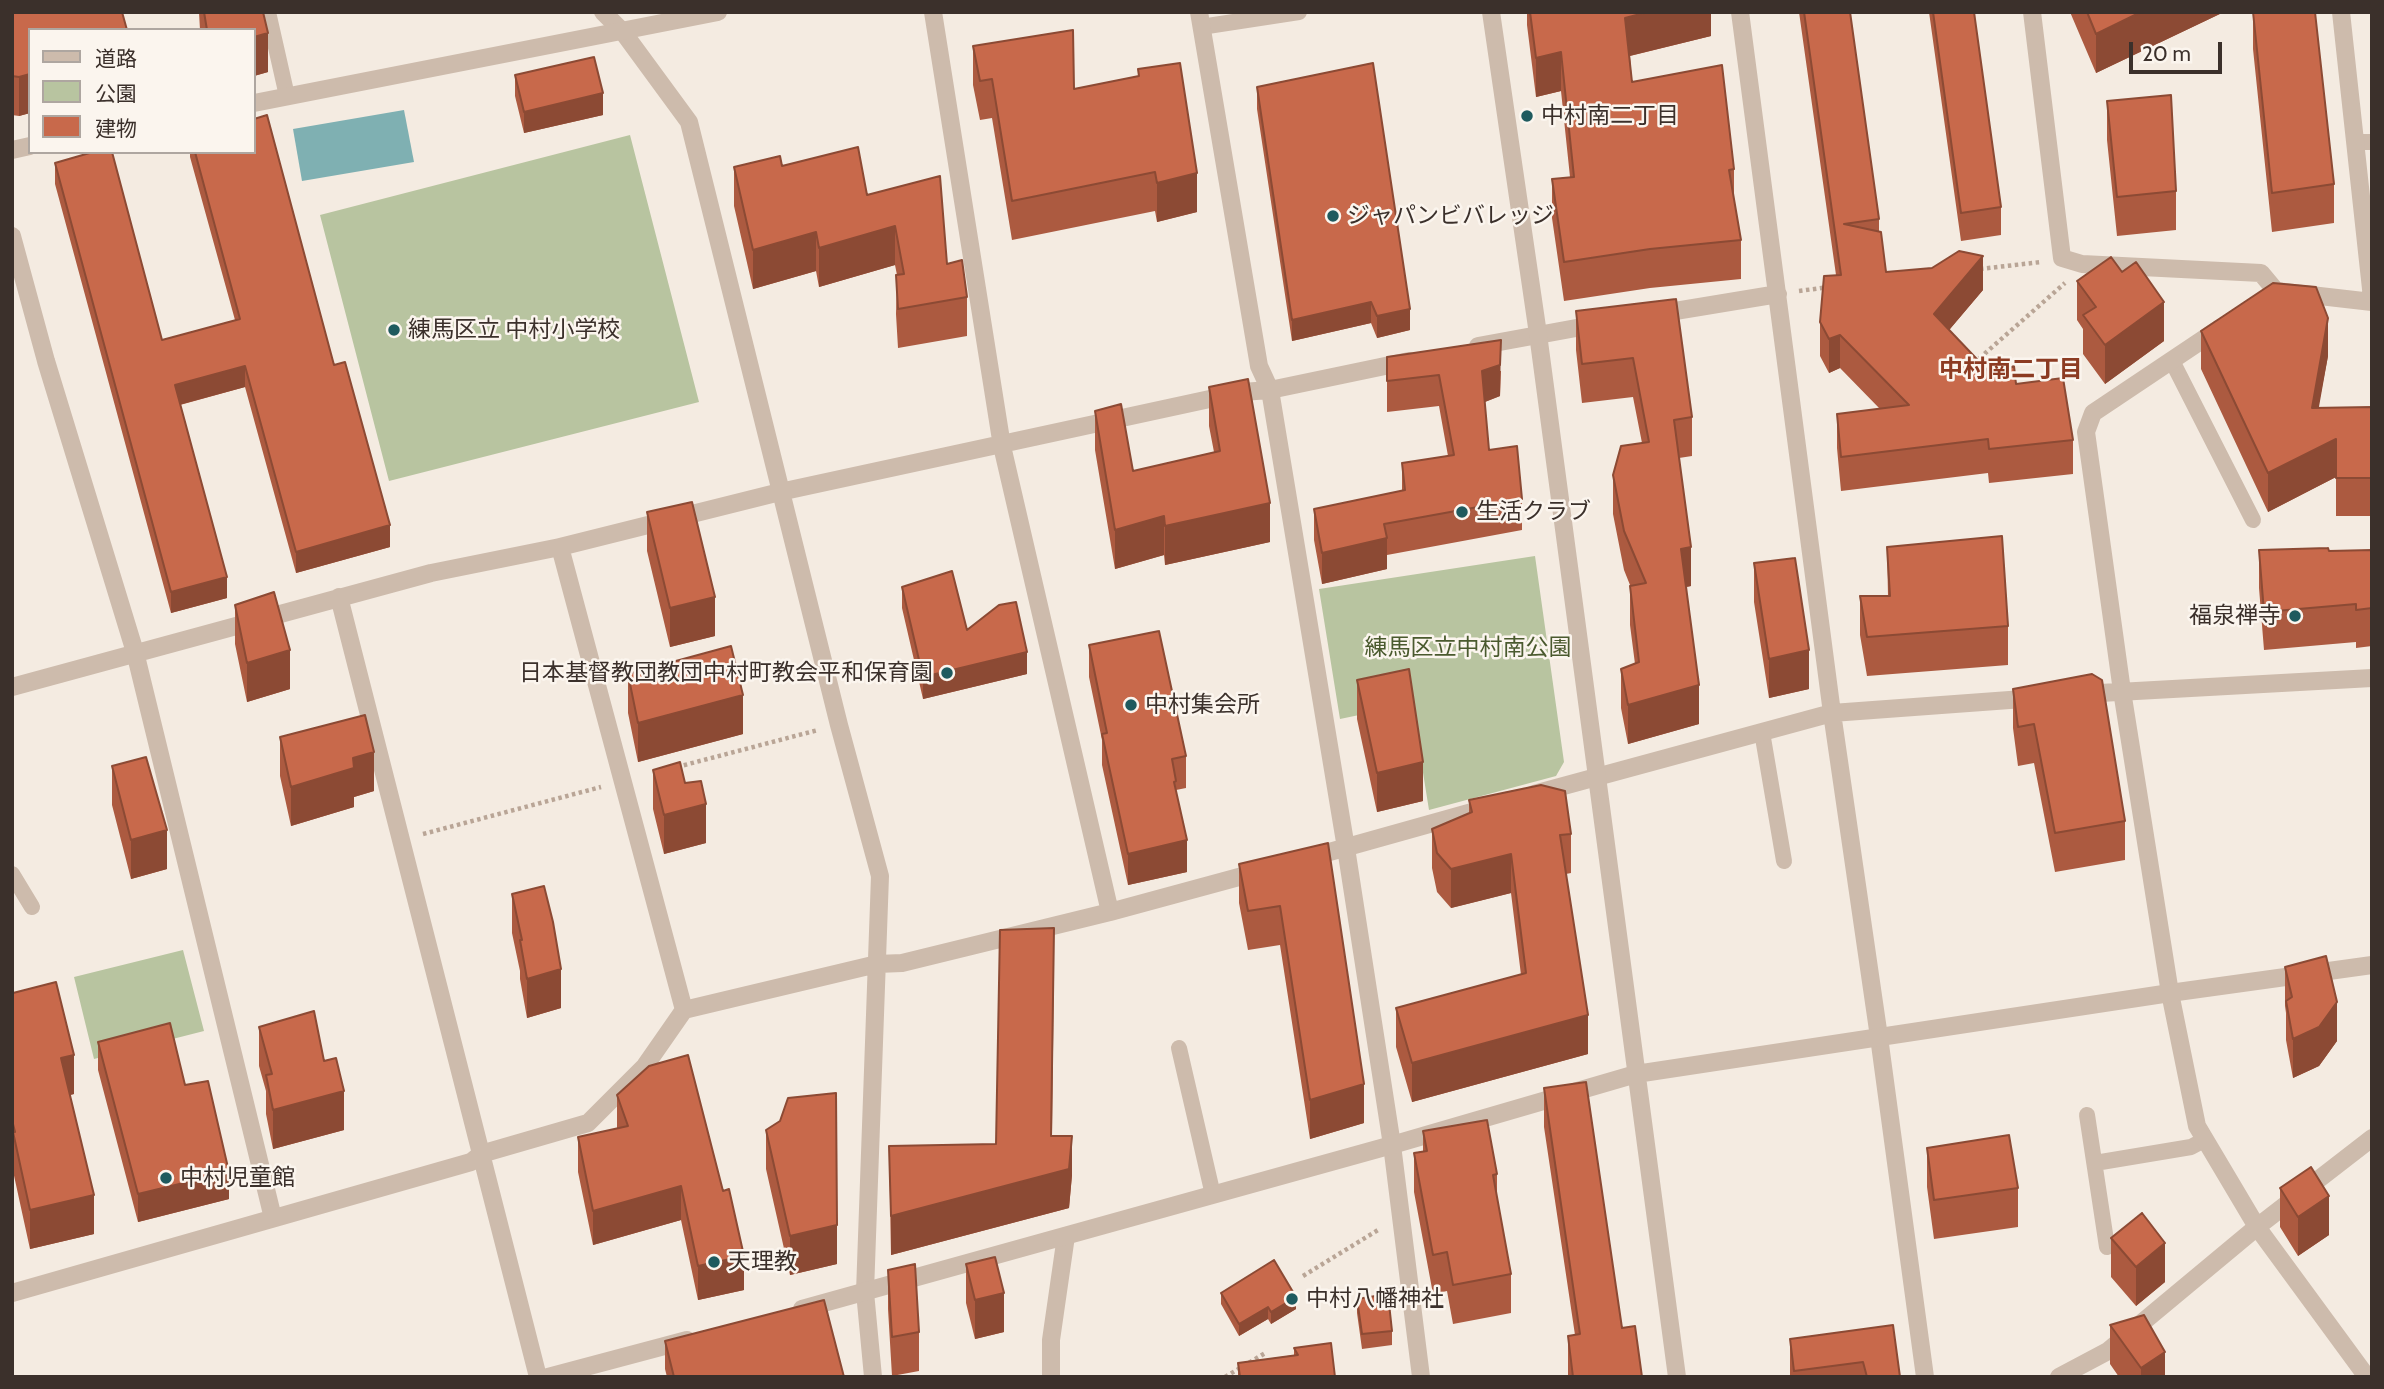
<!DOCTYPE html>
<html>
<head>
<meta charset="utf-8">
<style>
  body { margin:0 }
  #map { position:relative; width:2384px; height:1389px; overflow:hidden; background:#f4ebe1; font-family:Cabin,"Noto Sans JP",sans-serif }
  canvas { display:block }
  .frame { position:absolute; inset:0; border:14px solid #3b302b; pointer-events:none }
  .legend { position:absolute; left:28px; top:28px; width:228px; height:126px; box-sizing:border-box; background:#fbf5ee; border:2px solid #aea6a0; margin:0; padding:9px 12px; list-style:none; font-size:21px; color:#3b302b }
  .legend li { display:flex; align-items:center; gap:14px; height:35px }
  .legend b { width:35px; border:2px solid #aea6a0 }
  .scale { position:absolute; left:2129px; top:42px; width:93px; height:32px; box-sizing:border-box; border:4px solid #3b302b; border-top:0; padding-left:9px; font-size:21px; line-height:24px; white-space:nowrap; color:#3b302b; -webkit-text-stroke:5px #fbf5ee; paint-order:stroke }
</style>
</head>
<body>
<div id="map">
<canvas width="2384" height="1389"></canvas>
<div class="frame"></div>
<ul class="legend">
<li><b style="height:9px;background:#cdbbac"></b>道路</li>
<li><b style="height:19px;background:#b8c4a0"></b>公園</li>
<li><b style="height:19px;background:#c8694b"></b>建物</li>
</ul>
<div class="scale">20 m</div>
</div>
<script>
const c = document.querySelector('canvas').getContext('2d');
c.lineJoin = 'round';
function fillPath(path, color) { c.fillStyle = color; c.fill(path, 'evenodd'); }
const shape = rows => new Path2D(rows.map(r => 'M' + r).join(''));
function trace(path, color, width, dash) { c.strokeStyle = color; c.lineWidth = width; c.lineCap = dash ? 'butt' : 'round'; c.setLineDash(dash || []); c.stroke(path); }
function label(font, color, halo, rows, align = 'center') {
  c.font = font + ' Cabin,"Noto Sans JP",sans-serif'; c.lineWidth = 5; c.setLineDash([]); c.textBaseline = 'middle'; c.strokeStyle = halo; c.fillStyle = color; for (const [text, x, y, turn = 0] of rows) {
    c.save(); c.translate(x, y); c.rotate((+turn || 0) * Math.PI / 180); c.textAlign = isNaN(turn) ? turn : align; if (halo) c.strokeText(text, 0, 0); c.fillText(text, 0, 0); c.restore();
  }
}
fillPath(shape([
  [630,135,699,402,389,481,320,215],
  [1535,556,1564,762,1556,776,1429,810,1412,704,1340,719,1319,589],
  [183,950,204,1031,94,1059,74,977]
]), '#b8c4a0');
fillPath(shape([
  [404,110,414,162,302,181,293,129]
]), '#7fb0b2');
trace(shape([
  [1980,269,2041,262],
  [1799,291,1829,287],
  [1974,363,2065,283],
  [677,767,818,730],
  [423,834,601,787],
  [1303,1276,1378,1230],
  [1225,1377,1267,1352]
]), '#b9a596', 4.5, [3.5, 3.5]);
trace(shape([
  [268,12,287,96],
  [1201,27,1299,12],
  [2355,142,2372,142],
  [2172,361,2253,520],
  [1762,732,1784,861],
  [12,874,32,907],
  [1179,1048,1213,1195],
  [2087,1115,2107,1247],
  [2095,1163,2191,1147,2204,1140]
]), '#cdbbac', 16);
trace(shape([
  [603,12,623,32,689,122,839,725,880,876,865,1292,873,1377],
  [933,12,1002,446,1110,912],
  [1199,12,1259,366,1270,390,1346,848,1392,1145,1421,1377],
  [1740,12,1832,713,1879,1037,1925,1377],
  [2032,12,2062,258,2082,264,2261,273,2276,291,2372,302],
  [2341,12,2372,298],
  [12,236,46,361,135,652,273,1218],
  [1657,314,1778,294],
  [2220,328,2093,413,2086,432,2122,691,2170,993,2197,1126,2257,1227,2367,1377],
  [1478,346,1598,324],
  [560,547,684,1010],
  [339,597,538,1377],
  [12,687,431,573,560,547,780,492,1242,392,1270,390,1409,361],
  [2082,694,2372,678],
  [1534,794,1832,713,2037,698],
  [1308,858,1490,807],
  [12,1293,471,1162,481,1154,588,1123,645,1066,684,1010,877,964,902,963,1110,912,1261,871],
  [1051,1377,1051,1340,1066,1236],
  [2059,1377,2108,1351,2257,1227,2372,1138]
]), '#cdbbac', 18);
trace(shape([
  [1491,12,1538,334,1677,1377],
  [254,103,718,12],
  [12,150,30,146],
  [802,1309,1392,1145,1636,1074,2170,993,2372,965],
  [548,1377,687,1340]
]), '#cdbbac', 18);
fillPath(shape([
  [12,12,30,30,30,113,19,116,12,115],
  [199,12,263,12,268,72,254,76,254,30,200,30],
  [1527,12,1711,12,1711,36,1630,56,1632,82,1734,169,1734,198,1741,240,1741,279,1650,288,1564,301,1552,218,1552,179,1570,177,1561,91,1536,97,1527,25],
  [1799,12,1850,12,1879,219,1879,232,1886,272,1983,290,1949,330,1993,376,2016,384,2073,440,2073,474,1989,483,1988,473,1841,491,1837,448,1837,414,1880,409,1840,368,1829,373,1820,356,1820,322,1836,275],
  [1929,12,1974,12,2001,207,2001,235,1961,241],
  [2070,12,2224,12,2096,73],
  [2253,12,2334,184,2334,223,2272,232,2253,49],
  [973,46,1074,89,1138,76,1138,69,1197,212,1157,222,1155,211,1012,240,992,118,980,120,973,85],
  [515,75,603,115,524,133,515,96],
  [1257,87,1410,330,1377,338,1371,323,1292,341,1257,109],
  [2107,101,2176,191,2176,230,2117,236,2107,140],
  [190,152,254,152,334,365,390,547,296,573,245,387,180,405,227,598,171,613,55,184,55,163,162,340,235,320,190,157],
  [734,167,867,195,947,264,967,297,967,336,898,348,896,314,897,275,895,265,819,287,816,271,753,289,734,206],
  [2077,281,2164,341,2105,384,2083,354,2083,329,2077,320],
  [1676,299,1692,417,1692,456,1679,458,1691,586,1686,587,1699,724,1628,744,1621,708,1621,669,1635,664,1630,625,1630,585,1624,570,1613,514,1613,475,1642,443,1633,397,1582,403,1576,350,1576,311],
  [2201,331,2328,356,2318,408,2372,407,2372,516,2336,516,2336,477,2268,512,2201,369],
  [1387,357,1501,371,1500,396,1485,402,1489,450,1522,499,1522,530,1387,555,1387,569,1322,584,1314,540,1314,509,1402,491,1402,463,1448,456,1439,406,1387,412],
  [1209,387,1270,542,1165,565,1164,555,1115,569,1095,450,1095,411,1133,471,1214,452,1209,426],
  [647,512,715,636,670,647,647,551],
  [1887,547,2008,626,2008,665,1867,676,1860,635,1860,596,1888,596],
  [2259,550,2329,551,2372,550,2372,646,2356,648,2356,642,2264,650,2259,588],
  [1754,563,1809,689,1769,698,1754,602],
  [902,587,967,630,1027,674,923,699,902,608],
  [235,605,290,689,247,702,235,644],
  [1089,645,1186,756,1186,788,1176,790,1176,793,1187,872,1128,885,1102,765,1102,740,1089,677],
  [628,674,743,734,638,762,628,713],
  [1357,680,1423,801,1377,812,1357,719],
  [2013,689,2125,821,2125,860,2055,872,2034,763,2018,766,2013,728],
  [280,737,374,791,354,797,354,807,291,826,280,776],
  [112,766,167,869,131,879,112,805],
  [653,770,685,783,706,843,664,854,653,809],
  [1469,800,1571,834,1571,873,1566,874,1588,1054,1412,1102,1396,1047,1396,1008,1521,975,1511,893,1451,908,1437,892,1432,868,1432,829,1469,813],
  [1328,843,1364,1123,1310,1139,1280,945,1248,950,1239,903,1239,864],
  [512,894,561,1008,527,1018,520,979,520,971,512,933],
  [1054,967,1052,1136,1072,1175,1069,1208,891,1255,889,1146,996,1144],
  [2285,967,2337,1041,2319,1066,2293,1078,2286,1040,2286,1013,2285,1006],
  [12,989,13,993,74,1094,70,1095,94,1234,30,1249,13,1171],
  [259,1027,324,1061,344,1130,273,1149,266,1114,266,1091,259,1066],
  [98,1042,185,1085,229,1199,138,1222,98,1070],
  [649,1066,744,1290,698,1300,681,1220,593,1245,578,1172,578,1137,617,1129,617,1095],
  [1544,1088,1622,1328,1642,1377,1568,1377,1568,1336,1575,1335,1544,1127],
  [766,1130,837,1264,790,1275,766,1169],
  [1423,1131,1497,1174,1497,1198,1511,1274,1511,1313,1453,1324,1447,1291,1433,1294,1414,1192,1414,1153,1423,1151],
  [1927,1148,2018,1188,2018,1227,1934,1239,1927,1187],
  [2280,1188,2329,1235,2298,1256,2280,1227],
  [2111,1238,2165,1282,2136,1306,2111,1277],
  [966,1264,1004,1332,975,1339,966,1303],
  [888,1270,919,1332,919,1371,892,1376,888,1309],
  [1221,1293,1296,1309,1271,1324,1268,1319,1239,1336,1221,1304],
  [1357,1299,1392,1331,1392,1345,1362,1349,1357,1313],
  [1893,1325,1900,1377,1790,1377,1790,1339],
  [2110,1325,2165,1377,2119,1377,2110,1364],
  [665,1341,844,1377,667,1377,665,1369],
  [1294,1348,1335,1377,1238,1377,1238,1363,1294,1355]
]), '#ac5a40');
fillPath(shape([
  [1648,12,1711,12,1711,36,1625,57,1625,18],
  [2141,12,2224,12,2096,73,2096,34],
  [268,33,268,72,254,76,254,37],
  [1561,52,1561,91,1536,97,1536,58],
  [30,74,30,113,19,116,19,77],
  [603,93,603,115,524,133,524,112],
  [1197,173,1197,212,1157,222,1157,183],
  [895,226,895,265,819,287,819,248],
  [816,232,816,271,753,289,753,250],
  [1983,256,1983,290,1934,348,1934,314],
  [1371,302,1371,323,1292,341,1292,320],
  [2164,302,2164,341,2105,384,2105,345],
  [1410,309,1410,330,1377,338,1377,316],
  [2328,318,2328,356,2312,446,2312,408],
  [1840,335,1840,368,1829,373,1829,339],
  [1501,340,1500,396,1482,403,1482,371],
  [245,366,245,387,175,406,175,385],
  [2336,439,2336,477,2268,512,2268,473],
  [1270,503,1270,542,1165,565,1165,526],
  [1164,516,1164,555,1115,569,1115,530],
  [390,525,390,547,296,573,296,552],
  [1387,538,1387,569,1322,584,1322,553],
  [1691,547,1691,586,1681,588,1681,549],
  [227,577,227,598,171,613,171,592],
  [715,597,715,636,670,647,670,608],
  [290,650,290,689,247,702,247,663],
  [1809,650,1809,689,1769,698,1769,659],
  [1027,652,1027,674,923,699,923,677],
  [1699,685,1699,724,1628,744,1628,705],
  [743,695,743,734,638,762,638,723],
  [374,752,374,791,354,797,354,807,291,826,291,787,353,758],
  [1423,762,1423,801,1377,812,1377,773],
  [706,804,706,843,664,854,664,815],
  [167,830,167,869,131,879,131,840],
  [1187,840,1187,872,1128,885,1128,854],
  [1511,854,1511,893,1451,908,1451,869],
  [1054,928,1051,1174,1072,1136,1072,1175,1069,1208,891,1255,891,1216,1051,1174],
  [561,969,561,1008,527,1018,527,979],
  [2337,1002,2337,1041,2319,1066,2293,1078,2293,1039],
  [1588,1015,1588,1054,1412,1102,1412,1063],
  [74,1055,74,1094,61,1097,61,1058],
  [1364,1084,1364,1123,1310,1139,1310,1100],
  [344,1091,344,1130,273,1149,273,1110],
  [229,1172,229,1199,138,1222,138,1194],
  [681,1186,681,1220,593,1245,593,1211],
  [94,1195,94,1234,30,1249,30,1210],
  [2329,1196,2329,1235,2298,1256,2298,1217],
  [837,1225,837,1264,790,1275,790,1236],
  [2165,1243,2165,1282,2136,1306,2136,1267],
  [744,1256,744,1290,698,1300,698,1266],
  [1004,1293,1004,1332,975,1339,975,1300],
  [1296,1297,1296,1309,1271,1324,1271,1312],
  [1268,1307,1268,1319,1239,1336,1239,1324],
  [2165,1352,2165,1377,2141,1377,2141,1368]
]), '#8c4a34');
const building = shape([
  [12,12,122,12,127,30,30,30,30,74,19,77,12,76,12,12],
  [204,12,263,12,268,33,254,37,254,30,207,30,204,12],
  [1530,12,1648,12,1625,18,1632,82,1722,65,1734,169,1729,170,1741,240,1650,249,1564,262,1552,179,1574,177,1561,52,1536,58,1530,12],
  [1804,12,1850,12,1879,219,1844,224,1881,232,1886,272,1932,268,1959,251,1983,256,1934,314,1993,376,2014,366,2016,384,2063,378,2073,440,1989,449,1988,439,1841,457,1837,414,1909,405,1840,335,1829,339,1820,322,1824,276,1841,275,1804,12],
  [1933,12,1974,12,2001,207,1961,213,1933,12],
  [2087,12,2141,12,2096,34,2087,12],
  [2253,12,2315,12,2334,184,2272,193,2253,12],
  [1073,30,1074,89,1139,76,1138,69,1180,63,1197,173,1157,183,1155,172,1012,201,992,79,980,81,973,46,1073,30],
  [594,57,603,93,524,112,515,75,594,57],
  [1373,63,1410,309,1377,316,1371,302,1292,320,1257,87,1373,63],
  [2171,95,2176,191,2117,197,2107,101,2171,95],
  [267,115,334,365,345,362,390,525,296,552,245,366,175,385,227,577,171,592,55,163,93,152,112,152,162,340,240,319,195,152,254,152,254,119,267,115],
  [858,147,867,195,940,176,947,264,962,260,967,297,898,309,896,275,904,274,895,226,819,248,816,232,753,250,734,167,780,156,782,166,858,147],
  [2111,257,2122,272,2136,262,2164,302,2105,345,2083,315,2096,307,2077,281,2111,257],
  [2273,283,2316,287,2328,318,2312,408,2372,407,2372,478,2336,478,2336,439,2268,473,2201,331,2273,283],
  [1676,299,1692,417,1674,420,1691,547,1681,549,1699,685,1628,705,1621,669,1639,662,1630,586,1646,583,1624,531,1613,475,1621,446,1649,442,1633,358,1582,364,1576,311,1676,299],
  [1501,340,1500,365,1482,371,1489,450,1517,446,1522,499,1384,524,1387,538,1322,553,1314,509,1405,490,1402,463,1454,455,1439,375,1387,381,1387,357,1501,340],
  [1248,379,1270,503,1165,526,1164,516,1115,530,1095,411,1121,404,1133,471,1220,451,1209,387,1248,379],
  [692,502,715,597,670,608,647,512,692,502],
  [2002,536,2008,626,1867,637,1860,596,1890,596,1887,547,2002,536],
  [2328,548,2329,551,2372,550,2372,608,2356,610,2356,604,2264,612,2259,550,2328,548],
  [1795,558,1809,650,1769,659,1754,563,1795,558],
  [952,571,967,630,999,605,1016,602,1027,652,923,677,902,587,952,571],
  [274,592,290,650,247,663,235,605,274,592],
  [1159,631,1186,756,1172,759,1176,781,1174,782,1187,840,1128,854,1102,734,1107,733,1089,645,1159,631],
  [731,646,743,695,638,723,628,674,731,646],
  [1409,669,1423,762,1377,773,1357,680,1409,669],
  [2092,674,2102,680,2125,821,2055,833,2034,724,2018,727,2013,689,2092,674],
  [365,715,374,752,353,758,354,768,291,787,280,737,365,715],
  [146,757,167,830,131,840,112,766,146,757],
  [680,762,685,783,701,781,706,804,664,815,653,770,680,762],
  [1541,785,1565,791,1571,834,1560,835,1588,1015,1412,1063,1396,1008,1526,973,1511,854,1451,869,1437,853,1432,829,1472,812,1469,800,1541,785],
  [1328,843,1364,1084,1310,1100,1280,906,1248,911,1239,864,1328,843],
  [544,886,553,922,561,969,527,979,520,940,522,940,512,894,544,886],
  [1054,928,1051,1136,1072,1136,1069,1169,891,1216,889,1146,996,1144,1000,930,1054,928],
  [2326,956,2337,1002,2319,1027,2293,1039,2286,1001,2292,997,2285,967,2326,956],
  [56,982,74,1055,61,1058,94,1195,30,1210,13,1132,15,1132,12,1120,12,989,13,993,56,982],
  [314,1011,324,1061,336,1058,344,1091,273,1110,266,1075,272,1074,259,1027,314,1011],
  [170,1023,185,1085,208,1081,229,1172,138,1194,98,1042,170,1023],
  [688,1055,723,1191,729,1189,744,1256,698,1266,681,1186,593,1211,578,1137,628,1126,617,1095,649,1066,688,1055],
  [1586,1082,1622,1328,1635,1326,1642,1377,1573,1377,1568,1336,1580,1334,1544,1088,1586,1082],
  [836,1093,837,1225,790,1236,766,1130,780,1121,788,1098,836,1093],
  [1487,1120,1497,1174,1493,1175,1511,1274,1453,1285,1447,1252,1433,1255,1414,1153,1427,1151,1423,1131,1487,1120],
  [2009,1135,2018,1188,1934,1200,1927,1148,2009,1135],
  [2311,1167,2329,1196,2298,1217,2280,1188,2311,1167],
  [2142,1213,2165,1243,2136,1267,2111,1238,2142,1213],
  [995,1257,1004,1293,975,1300,966,1264,995,1257],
  [1274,1260,1296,1297,1271,1312,1268,1307,1239,1324,1221,1293,1274,1260],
  [915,1264,919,1332,892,1337,888,1270,915,1264],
  [1388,1294,1392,1331,1362,1334,1357,1299,1388,1294],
  [824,1300,844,1377,674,1377,665,1341,824,1300],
  [2144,1315,2165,1352,2141,1368,2110,1325,2144,1315],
  [1893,1325,1900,1377,1867,1377,1863,1362,1794,1371,1790,1339,1893,1325],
  [1331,1343,1335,1377,1240,1377,1238,1363,1298,1355,1294,1348,1331,1343]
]);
fillPath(building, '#c8694b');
trace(building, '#8c4a34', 2);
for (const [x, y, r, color] of [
  [1527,116,7,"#1f5a5e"],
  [1333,216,7,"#1f5a5e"],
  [394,330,7,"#1f5a5e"],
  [1462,512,7,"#1f5a5e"],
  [2295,616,7,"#1f5a5e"],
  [947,673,7,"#1f5a5e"],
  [1131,705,7,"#1f5a5e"],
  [166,1178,7,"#1f5a5e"],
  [714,1262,7,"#1f5a5e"],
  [1292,1299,7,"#1f5a5e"]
]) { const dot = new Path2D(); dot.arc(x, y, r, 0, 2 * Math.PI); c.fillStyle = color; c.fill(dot); trace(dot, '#fbf5ee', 2.5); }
label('23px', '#3b302b', '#fbf5ee', [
  ["中村南二丁目",1541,116],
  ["ジャパンビバレッジ",1347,216],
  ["練馬区立 中村小学校",408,330],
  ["生活クラブ",1476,512],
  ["福泉禅寺",2281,616,"right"],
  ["日本基督教団教団中村町教会平和保育園",933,673,"right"],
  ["中村集会所",1145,705],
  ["中村児童館",180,1178],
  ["天理教",728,1262],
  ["中村八幡神社",1306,1299]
], 'left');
label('23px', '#4a5a2e', '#fbf5ee', [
  ["練馬区立中村南公園",1468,648]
]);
label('bold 24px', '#8c3b22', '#fbf5ee', [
  ["中村南二丁目",2011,370]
]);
</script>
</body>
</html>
